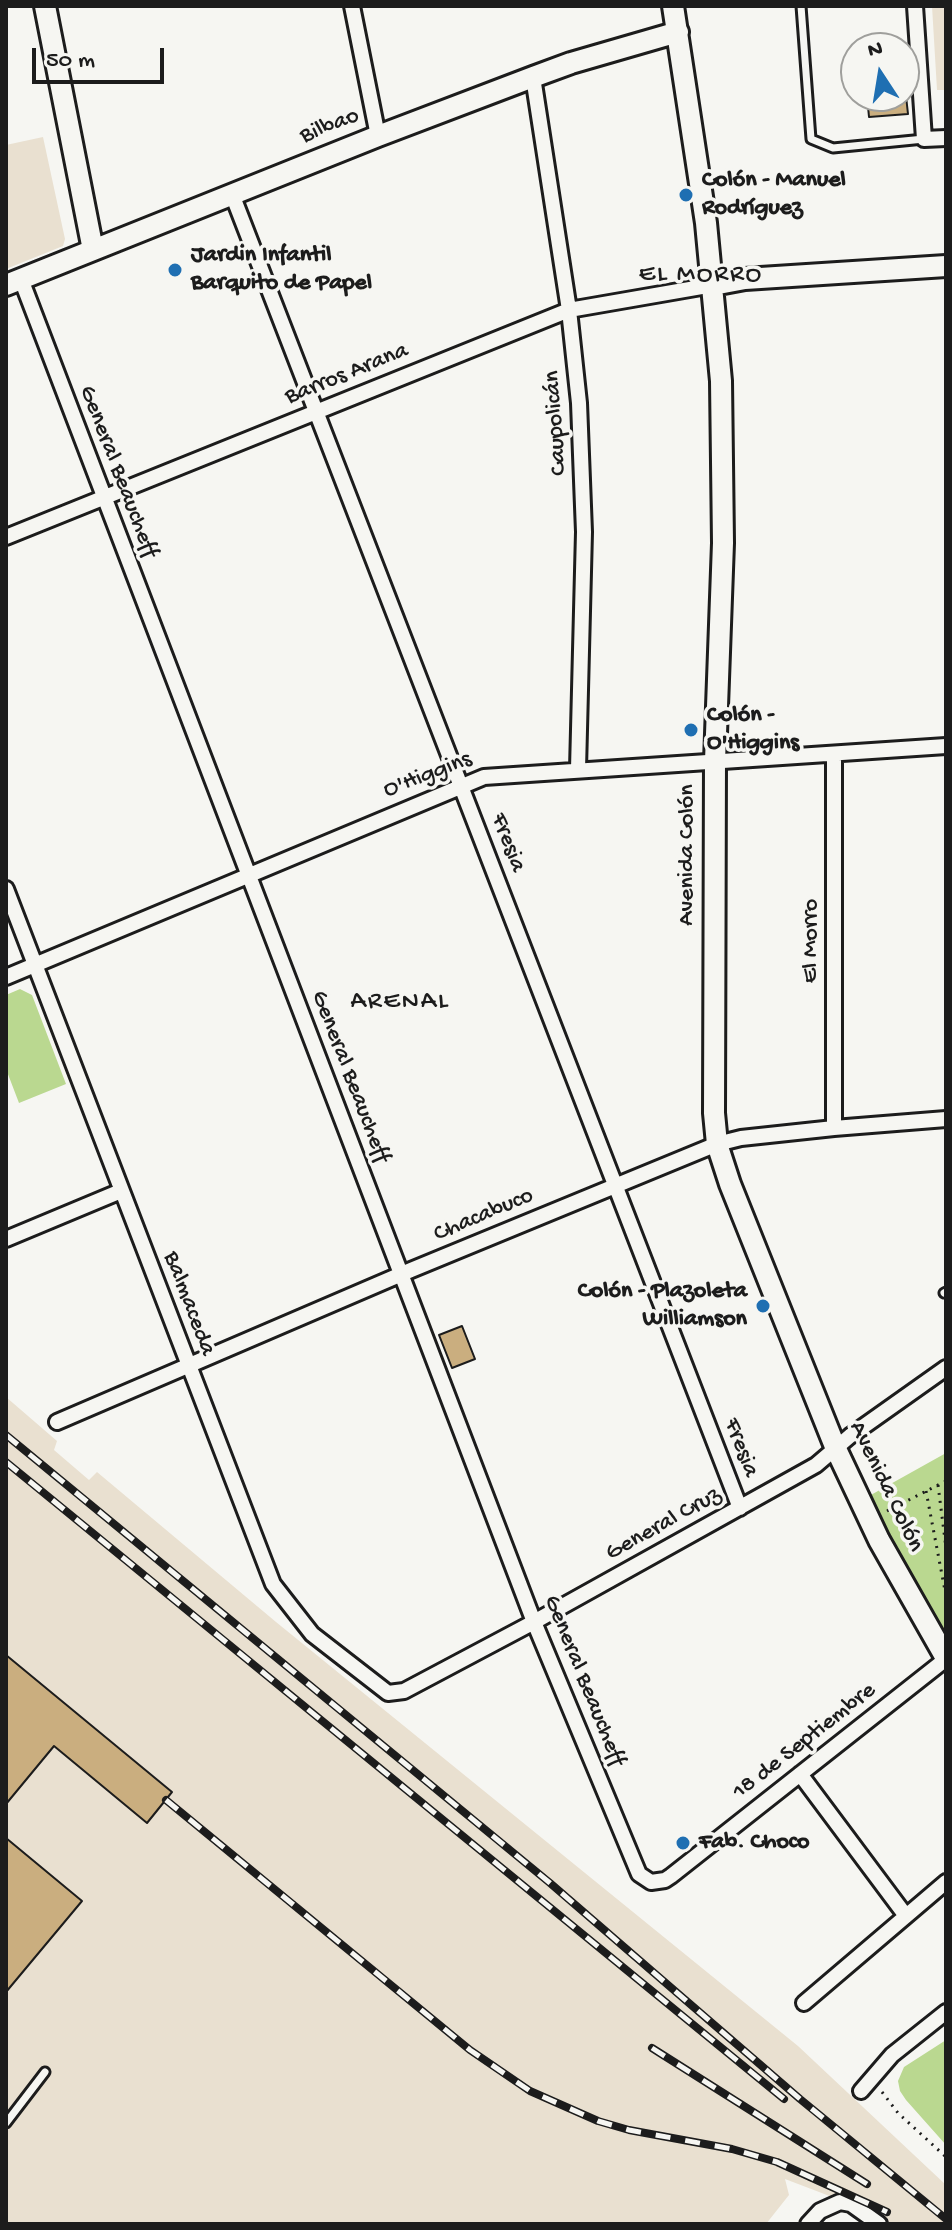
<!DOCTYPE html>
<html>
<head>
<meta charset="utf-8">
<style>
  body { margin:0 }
  #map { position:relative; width:952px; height:2230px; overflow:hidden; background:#f6f6f2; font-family:"Gochi Hand",sans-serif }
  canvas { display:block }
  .frame { position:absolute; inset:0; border:8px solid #1c1c1c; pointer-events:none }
  .north { position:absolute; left:840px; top:32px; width:80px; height:80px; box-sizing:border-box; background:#f6f6f2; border:2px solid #9f9f9c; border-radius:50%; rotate:348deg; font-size:22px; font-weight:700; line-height:32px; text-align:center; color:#1c1c1c }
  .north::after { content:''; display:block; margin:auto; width:28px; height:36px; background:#1f6fb2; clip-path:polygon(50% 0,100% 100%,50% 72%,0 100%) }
  .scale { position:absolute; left:32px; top:48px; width:132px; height:36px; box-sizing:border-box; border:4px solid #1c1c1c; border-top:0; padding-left:10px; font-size:24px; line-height:28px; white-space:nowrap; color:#1c1c1c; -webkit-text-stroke:6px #f6f6f2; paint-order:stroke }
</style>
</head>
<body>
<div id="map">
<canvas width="952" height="2230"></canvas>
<div class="frame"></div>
<div class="north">N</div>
<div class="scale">50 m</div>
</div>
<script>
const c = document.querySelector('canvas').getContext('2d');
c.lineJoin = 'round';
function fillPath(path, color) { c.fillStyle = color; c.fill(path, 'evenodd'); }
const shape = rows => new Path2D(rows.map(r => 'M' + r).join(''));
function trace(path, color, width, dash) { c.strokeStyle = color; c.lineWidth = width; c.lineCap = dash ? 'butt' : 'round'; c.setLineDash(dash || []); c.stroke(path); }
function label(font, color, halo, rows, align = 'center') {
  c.font = font + ' "Gochi Hand",sans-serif'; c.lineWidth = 7; c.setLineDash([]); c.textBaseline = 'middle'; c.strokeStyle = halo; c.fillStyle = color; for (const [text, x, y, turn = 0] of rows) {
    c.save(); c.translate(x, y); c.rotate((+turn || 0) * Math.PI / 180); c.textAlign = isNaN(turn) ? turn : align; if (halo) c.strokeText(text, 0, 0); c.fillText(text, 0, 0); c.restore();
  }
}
fillPath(shape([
  [932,6,946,6,946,90,937,90],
  [43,137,65,239,63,246,6,269,6,145],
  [6,1397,57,1441,54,1450,89,1480,97,1472,276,1622,798,2046,946,2185,946,2224,876,2224,840,2200,785,2179,789,2195,766,2224,6,2224]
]), '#e9e0d0');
fillPath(shape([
  [20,989,32,995,66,1084,19,1103,6,1069,6,995],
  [946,1453,946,1637,902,1564,869,1496],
  [946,2040,946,2145,906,2100,900,2091,898,2081,904,2067]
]), '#bad890');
const building = shape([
  [867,96,906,96,908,114,869,117,867,96],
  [462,1326,475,1359,452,1368,439,1335,462,1326],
  [6,1655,172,1792,147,1823,54,1746,6,1804,6,1655],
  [6,1838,82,1901,6,1992,6,1838]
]);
fillPath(building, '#caae7f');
trace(building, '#1c1c1c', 2);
const lane = shape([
  [801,6,811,139,833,148,924,139],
  [944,1293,946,1292],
  [6,2123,45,2072]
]);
const street = shape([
  [352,6,378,136],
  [915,6,924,139,946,138],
  [533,77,569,310,579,403,584,532,578,769],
  [232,194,740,1508],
  [21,279,534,1622,639,1874,651,1882,665,1880,671,1876,946,1659],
  [6,537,569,310,713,285],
  [834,754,834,1128],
  [6,889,273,1584,312,1634,388,1693,404,1691,534,1622,816,1465,850,1436,946,1368],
  [6,977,484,777,946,746],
  [6,1239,121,1191],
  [57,1422,411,1270,717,1144,741,1138,834,1128,946,1119],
  [800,1774,906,1916],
  [804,2003,946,1882],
  [861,2091,892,2055,946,2012],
  [808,2224,820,2211,840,2202,851,2204,879,2224]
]);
const secondary = shape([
  [45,6,93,250],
  [673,6,706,223,721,381,723,543,715,761,714,1113,717,1144,730,1184,836,1449,879,1540,946,1658],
  [6,285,378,136,533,77,571,63,678,32],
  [713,285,745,279,946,266]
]);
trace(lane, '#1c1c1c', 13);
trace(street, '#1c1c1c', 20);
trace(secondary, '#1c1c1c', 26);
trace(shape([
  [938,1485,946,1548],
  [926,1491,946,1596],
  [887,1511,946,1481],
  [882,2092,898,2113,946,2157]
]), '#1c1c1c', 3, [2, 6]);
trace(lane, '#f6f6f2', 7);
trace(street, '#f6f6f2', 14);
trace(secondary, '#f6f6f2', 20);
const rail = shape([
  [6,1435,550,1883,800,2099,946,2219],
  [6,1462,784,2099],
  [166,1800,470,2050,530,2091,598,2121,629,2130,732,2149,777,2162,887,2212],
  [652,2048,867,2184]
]);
trace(rail, '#1c1c1c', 8);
trace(rail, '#f6f6f2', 5, [15]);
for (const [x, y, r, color] of [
  [686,195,8,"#1f6fb2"],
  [175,270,8,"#1f6fb2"],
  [691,730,8,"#1f6fb2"],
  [763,1306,8,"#1f6fb2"],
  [683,1843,8,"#1f6fb2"]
]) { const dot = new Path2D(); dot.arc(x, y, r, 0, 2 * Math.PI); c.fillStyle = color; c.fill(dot); trace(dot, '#f6f6f2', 3); }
label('24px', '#1c1c1c', '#f6f6f2', [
  ["Bilbao",330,127,-22],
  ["Barros Arana",347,375,-22],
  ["Caupolicán",557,423,-94],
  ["General Beaucheff",117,472,69],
  ["O'Higgins",428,776,-21],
  ["Fresia",507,843,69],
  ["Avenida Colón",688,855,-90],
  ["El Morro",812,941,-90],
  ["General Beaucheff",349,1077,69],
  ["Chacabuco",484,1216,-23],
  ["Balmaceda",188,1304,69],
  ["Fresia",740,1448,69],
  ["Avenida Colón",885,1487,64],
  ["General Cruz",664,1525,-29],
  ["General Beaucheff",583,1681,68],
  ["18 de Septiembre",805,1742,-38]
]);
label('bold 24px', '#1c1c1c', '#f6f6f2', [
  ["Colón - Manuel",702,181],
  ["Rodríguez",702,209],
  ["Jardin Infantil",191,256],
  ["Barquito de Papel",191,284],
  ["Colón -",707,716],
  ["O'Higgins",707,744],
  ["Colón - Plazoleta",747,1292,"right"],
  ["Williamson",747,1320,"right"],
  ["Fab. Choco",699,1843]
], 'left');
c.letterSpacing = '2px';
label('26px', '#1c1c1c', '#f6f6f2', [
  ["EL MORRO",701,276],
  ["ARENAL",400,1003]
]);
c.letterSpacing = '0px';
</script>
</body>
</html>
